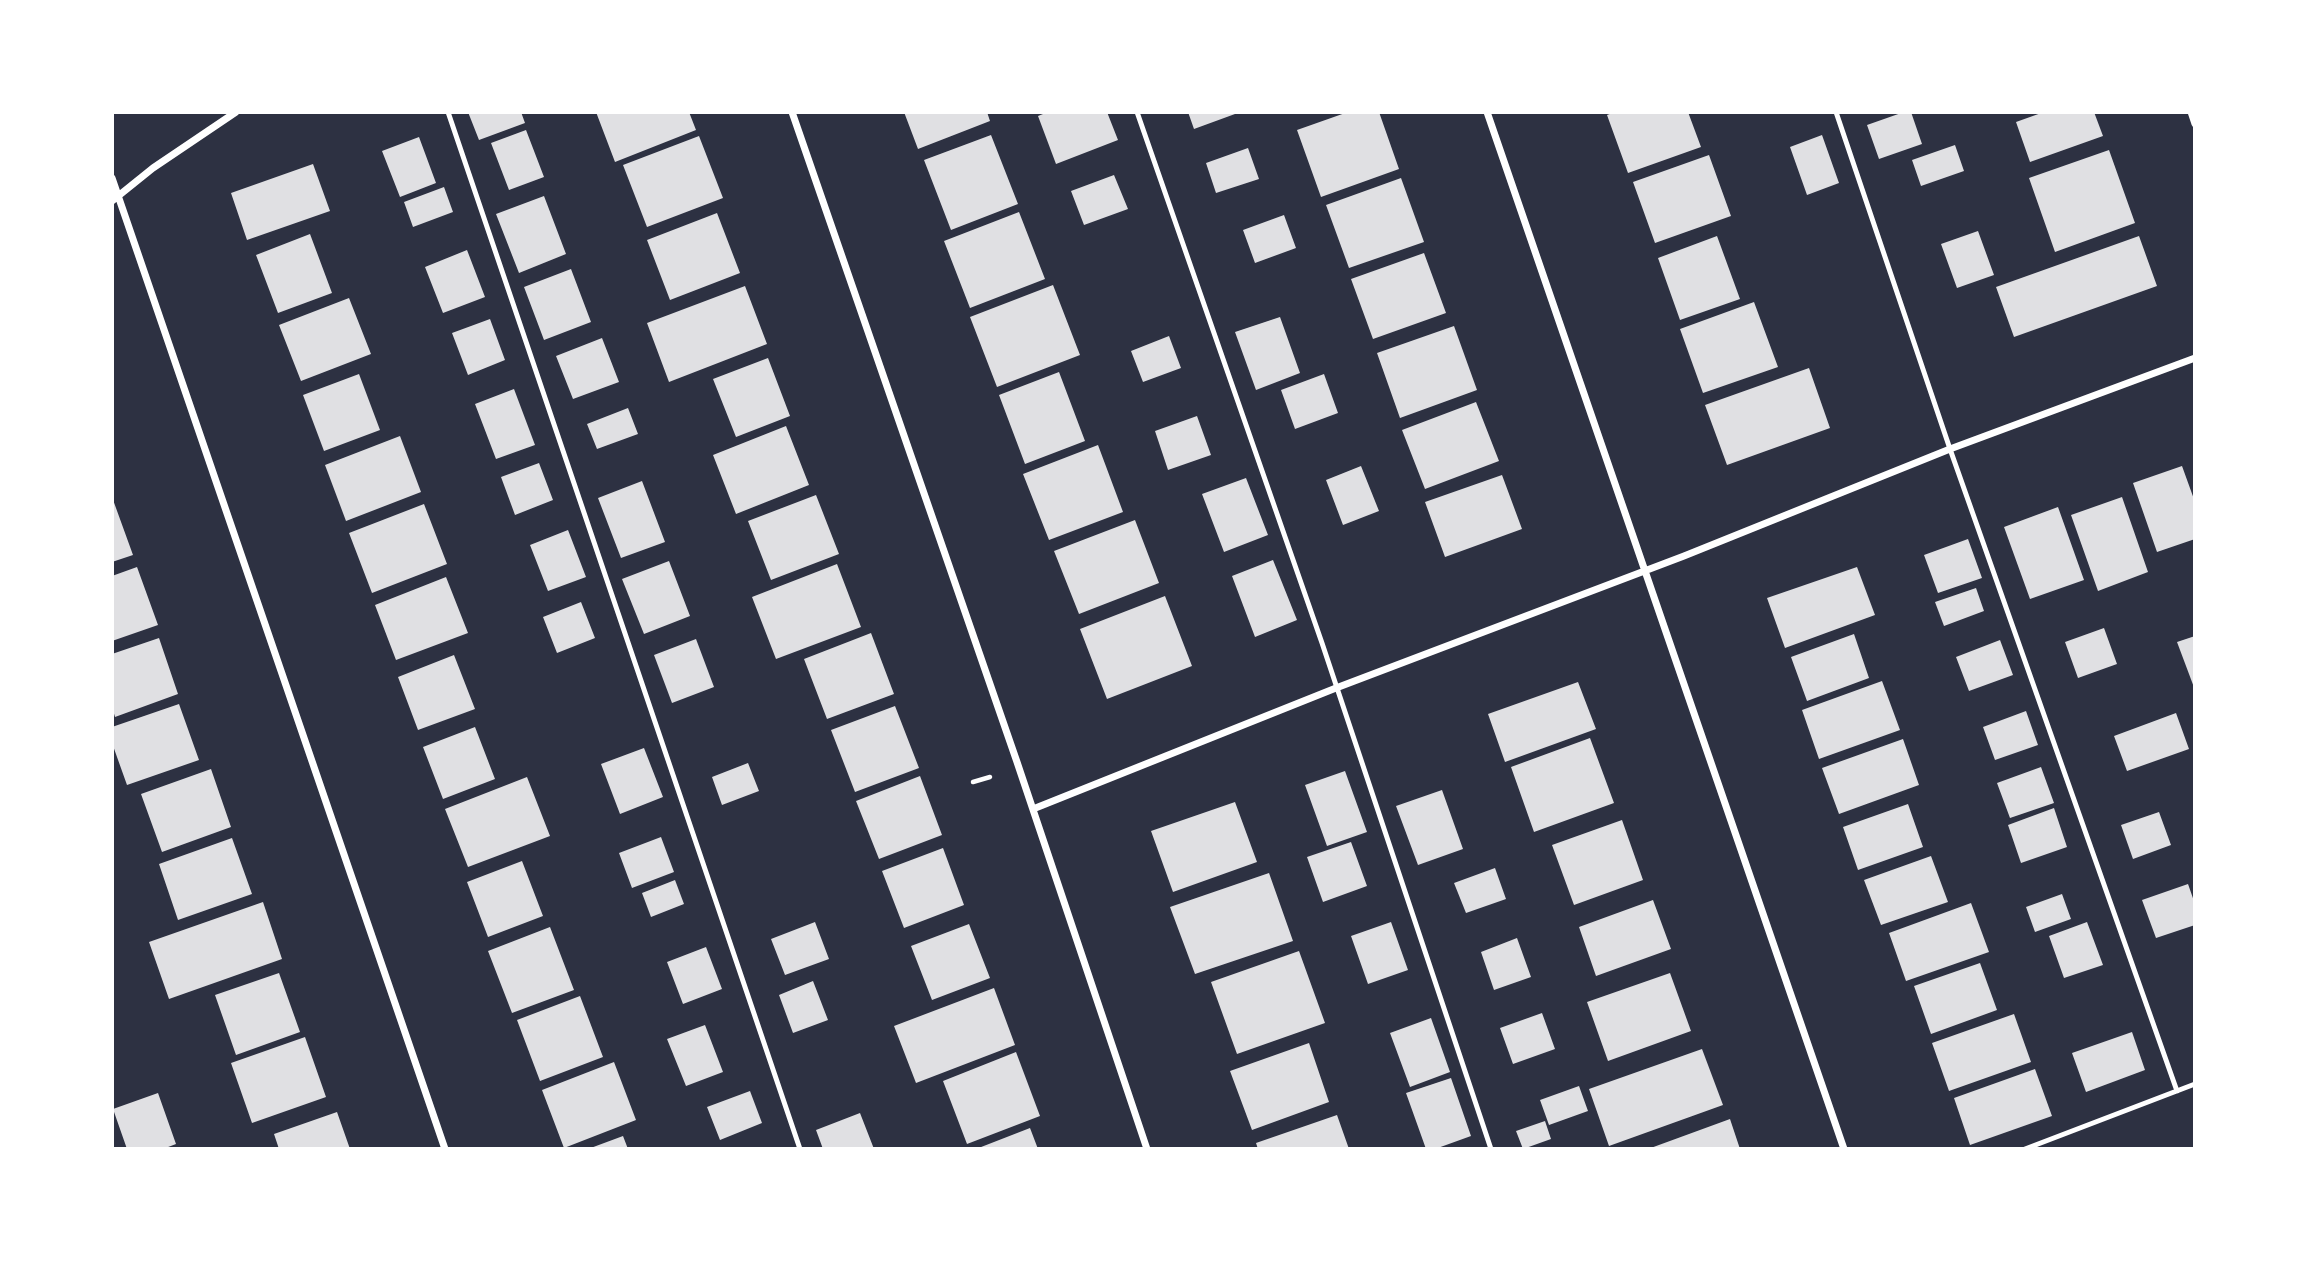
<!DOCTYPE html>
<html>
<head>
<meta charset="utf-8">
<style>
  body { margin:0 }
  #map { position:relative; width:2307px; height:1261px; overflow:hidden; background:#2d3142; font-family:"Titillium Web",sans-serif }
  canvas { display:block }
  .frame { position:absolute; inset:0; border:114px solid #fff; pointer-events:none }
</style>
</head>
<body>
<div id="map">
<canvas width="2307" height="1261"></canvas>
<div class="frame"></div>
</div>
<script>
const c = document.querySelector('canvas').getContext('2d');
c.lineJoin = 'round';
function fillPath(path, color) { c.fillStyle = color; c.fill(path, 'evenodd'); }
const shape = rows => new Path2D(rows.map(r => 'M' + r).join(''));
function trace(path, color, width, dash) { c.strokeStyle = color; c.lineWidth = width; c.lineCap = dash ? 'butt' : 'round'; c.setLineDash(dash || []); c.stroke(path); }
fillPath(shape([
  [468,112,521,112,525,123,479,140],
  [596,112,689,112,696,130,615,162],
  [904,112,987,112,990,121,918,149],
  [1048,112,1107,112,1118,140,1056,164,1038,116],
  [1188,112,1234,112,1235,114,1194,129],
  [1348,112,1379,112,1399,169,1321,197,1297,130],
  [1615,112,1688,112,1701,147,1628,173,1607,115],
  [1904,112,1911,112,1922,144,1879,159,1867,125],
  [2044,112,2094,112,2103,136,2030,162,2016,122],
  [526,130,544,177,509,190,491,143],
  [991,135,1018,204,951,230,924,160],
  [1822,135,1839,183,1807,195,1790,147],
  [699,136,723,198,647,227,623,165],
  [419,137,436,183,400,197,382,151],
  [1955,145,1964,171,1921,186,1912,160],
  [1248,148,1259,179,1216,193,1206,163],
  [2109,150,2135,223,2055,252,2029,178],
  [1709,155,1731,216,1655,243,1633,182],
  [313,164,330,211,247,240,231,193],
  [1114,175,1128,209,1084,225,1071,191],
  [1401,178,1424,242,1349,268,1326,205],
  [444,187,453,212,413,227,404,202],
  [544,196,566,254,519,273,496,214],
  [1019,212,1045,279,970,308,944,241],
  [717,213,740,273,670,300,647,240],
  [1284,215,1296,248,1255,263,1243,230],
  [1978,231,1994,275,1957,288,1941,244],
  [310,234,332,293,278,313,256,255],
  [1717,236,1740,299,1680,320,1658,258],
  [2139,236,2157,286,2014,337,1996,287],
  [467,250,485,297,443,313,425,267],
  [1424,253,1446,313,1373,339,1351,279],
  [571,269,591,322,544,340,524,287],
  [1053,285,1080,355,997,387,970,317],
  [745,286,767,344,669,382,647,323],
  [349,298,371,354,301,381,279,325],
  [1754,302,1778,367,1703,393,1680,329],
  [1280,317,1300,373,1256,390,1235,332],
  [490,319,505,360,468,375,452,333],
  [1454,326,1477,390,1400,418,1377,353],
  [1169,336,1181,368,1143,382,1131,351],
  [602,338,619,382,573,399,556,356],
  [768,358,790,416,736,437,713,379],
  [1809,368,1830,428,1727,465,1705,405],
  [1059,372,1085,441,1025,464,999,395],
  [359,374,380,430,324,451,303,395],
  [1324,374,1338,413,1295,429,1281,390],
  [514,389,535,445,496,459,475,404],
  [1476,402,1499,461,1425,489,1402,430],
  [628,408,638,434,597,449,587,424],
  [1197,416,1211,455,1168,470,1155,431],
  [786,426,809,485,736,514,713,455],
  [400,436,421,492,346,521,325,465],
  [1098,445,1123,512,1049,540,1023,474],
  [539,463,553,500,515,515,501,477],
  [1361,466,1379,511,1343,525,1326,480],
  [2182,466,2195,502,2195,539,2157,552,2133,483],
  [1502,475,1522,529,1445,557,1425,502],
  [1246,478,1268,535,1224,552,1202,494],
  [642,481,665,542,621,558,598,498],
  [816,495,839,554,771,580,748,521],
  [112,497,133,555,112,562],
  [2122,497,2148,572,2098,591,2071,515],
  [424,504,447,564,372,593,349,533],
  [2058,507,2084,580,2030,599,2004,527],
  [1135,520,1159,583,1079,614,1054,551],
  [568,530,586,577,548,591,530,545],
  [1968,539,1982,578,1938,593,1924,555],
  [1273,560,1297,620,1255,637,1232,576],
  [669,561,690,616,644,634,622,579],
  [837,564,861,627,776,659,752,597],
  [137,567,158,625,112,641,112,576],
  [1857,567,1875,615,1785,648,1767,598],
  [446,577,468,633,396,660,375,605],
  [1976,588,1984,611,1944,626,1935,602],
  [1165,596,1192,666,1107,699,1080,629],
  [581,602,595,638,557,653,543,617],
  [2104,628,2117,664,2078,678,2065,642],
  [871,633,894,694,827,719,804,659],
  [1854,634,1869,678,1807,701,1791,657],
  [2195,636,2195,690,2177,642],
  [159,638,178,694,115,717,112,707,112,654],
  [696,639,714,687,672,703,654,655],
  [2000,640,2013,675,1969,691,1956,657],
  [454,655,475,709,418,730,398,677],
  [1882,681,1900,730,1819,759,1802,710],
  [1578,682,1596,729,1505,762,1488,714],
  [179,704,199,760,127,785,112,743,112,727],
  [895,706,919,768,855,792,831,730],
  [2026,711,2038,745,1995,760,1983,727],
  [2176,713,2189,749,2127,771,2114,736],
  [475,727,495,779,443,799,423,747],
  [1590,738,1614,803,1534,832,1511,767],
  [1903,739,1919,785,1839,814,1822,768],
  [644,748,663,797,620,814,601,764],
  [748,763,759,791,722,805,712,777],
  [2041,767,2054,803,2010,818,1997,783],
  [211,769,231,827,162,852,141,794],
  [1345,771,1367,832,1327,846,1305,785],
  [920,776,942,835,879,859,856,801],
  [527,777,550,836,468,867,445,809],
  [1442,790,1463,849,1418,865,1396,806],
  [1235,802,1257,862,1173,892,1151,831],
  [1908,804,1923,847,1858,870,1843,827],
  [2054,808,2067,847,2021,863,2008,825],
  [2159,812,2171,845,2133,859,2121,825],
  [1622,820,1643,880,1574,905,1552,845],
  [661,837,674,872,632,888,619,853],
  [232,838,252,894,178,920,159,864],
  [1351,842,1367,886,1323,902,1307,857],
  [943,848,964,905,904,928,882,871],
  [1931,856,1948,902,1881,925,1864,880],
  [522,861,543,916,488,937,467,882],
  [1495,868,1506,899,1466,913,1454,883],
  [1269,873,1293,941,1195,974,1170,907],
  [675,880,684,904,651,917,642,893],
  [2188,884,2195,904,2195,925,2156,938,2142,900],
  [2062,894,2071,919,2035,932,2026,907],
  [1653,900,1671,949,1596,976,1579,927],
  [263,902,282,959,169,999,149,942],
  [1971,903,1989,952,1906,981,1889,933],
  [815,922,829,959,785,975,771,939],
  [1391,922,1408,970,1368,984,1351,936],
  [2087,922,2103,965,2064,978,2049,936],
  [969,924,990,978,932,1000,911,946],
  [550,927,574,990,512,1013,488,951],
  [1517,938,1531,977,1494,990,1481,952],
  [706,947,722,989,683,1004,667,962],
  [1299,951,1325,1023,1237,1054,1211,982],
  [1980,963,1997,1010,1931,1034,1914,986],
  [279,973,300,1032,236,1055,215,995],
  [1670,973,1691,1031,1608,1061,1587,1002],
  [813,981,828,1020,793,1033,779,995],
  [994,988,1015,1045,916,1083,894,1026],
  [580,996,603,1057,540,1081,517,1020],
  [1542,1013,1555,1049,1513,1064,1500,1028],
  [2014,1014,2031,1062,1949,1091,1932,1043],
  [1431,1018,1450,1072,1410,1087,1390,1033],
  [705,1025,723,1072,686,1086,667,1039],
  [2132,1032,2145,1070,2086,1092,2072,1053],
  [305,1037,326,1097,252,1123,231,1063],
  [1309,1043,1329,1102,1252,1130,1230,1071],
  [1702,1049,1723,1105,1609,1146,1589,1089],
  [1016,1052,1040,1116,967,1144,943,1081],
  [614,1062,636,1120,564,1148,542,1090],
  [2035,1069,2052,1116,1970,1145,1954,1098],
  [1451,1078,1471,1136,1435,1149,1426,1149,1406,1093],
  [1579,1086,1588,1111,1549,1125,1540,1100],
  [750,1091,762,1123,720,1140,707,1107],
  [158,1093,176,1144,163,1149,127,1149,113,1109],
  [337,1112,350,1149,279,1149,274,1134],
  [860,1113,874,1149,823,1149,816,1130],
  [1337,1115,1349,1149,1258,1149,1256,1143],
  [1730,1119,1740,1149,1648,1149],
  [1545,1121,1551,1139,1523,1149,1516,1131],
  [1030,1128,1038,1149,976,1149],
  [623,1136,628,1149,588,1149]
]), '#e0e0e3');
trace(shape([
  [973,782,990,777]
]), '#fff', 4.5);
trace(shape([
  [448,112,800,1149],
  [1137,112,1322,643,1491,1149],
  [1836,112,1950,449,2177,1091],
  [2025,1149,2195,1084]
]), '#fff', 5);
trace(shape([
  [792,112,1017,762,1147,1149],
  [1487,112,1844,1149],
  [2191,112,2195,124],
  [112,178,445,1149],
  [112,201,153,168,236,112],
  [1033,809,1336,688,1684,556,1950,449,2195,358]
]), '#fff', 7);
</script>
</body>
</html>
